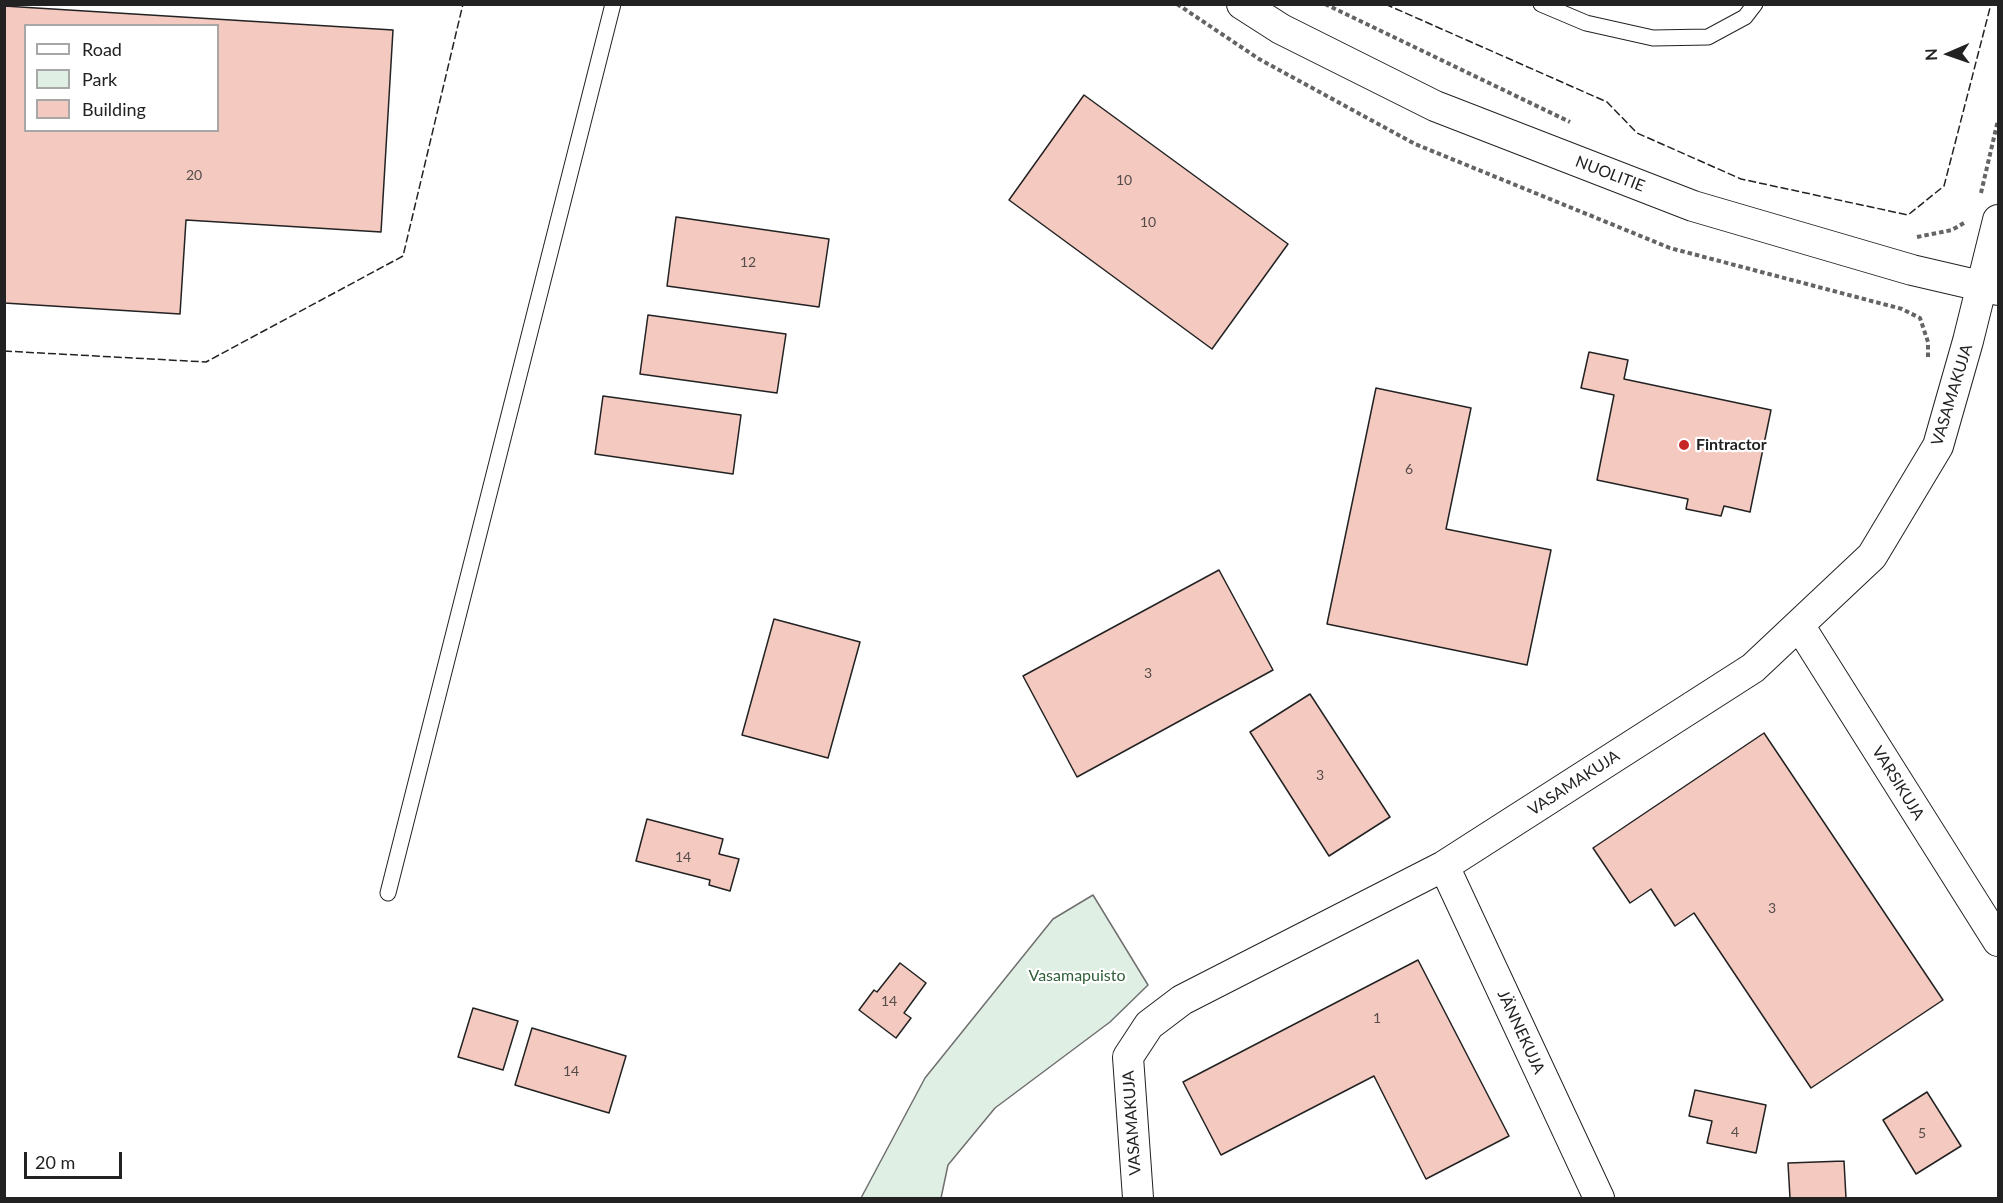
<!DOCTYPE html>
<html>
<head>
<meta charset="utf-8">
<style>
  body { margin:0 }
  #map { position:relative; width:2003px; height:1203px; overflow:hidden; background:#fff; font-family:Lato,sans-serif }
  canvas { display:block }
  .frame { position:absolute; inset:0; border:6px solid #222; pointer-events:none }
  .legend { position:absolute; left:24px; top:24px; width:195px; height:108px; box-sizing:border-box; background:#fff; border:2px solid #a7a7a7; margin:0; padding:8px 10px; list-style:none; font-size:18px; color:#222 }
  .legend li { display:flex; align-items:center; gap:12px; height:30px }
  .legend b { width:30px; border:2px solid #a7a7a7 }
  .north { position:absolute; left:1919px; top:24px; width:60px; height:60px; -webkit-text-stroke:4px #fff; paint-order:stroke; rotate:268deg; font-size:16px; font-weight:700; line-height:24px; text-align:center; color:#222 }
  .north::after { content:''; display:block; margin:auto; width:21px; height:27px; background:#222; clip-path:polygon(50% 0,100% 100%,50% 72%,0 100%) }
  .scale { position:absolute; left:24px; top:1152px; width:98px; height:27px; box-sizing:border-box; border:3px solid #222; border-top:0; padding-left:8px; font-size:18px; line-height:21px; white-space:nowrap; color:#222; -webkit-text-stroke:4px #fff; paint-order:stroke }
</style>
</head>
<body>
<div id="map">
<canvas width="2003" height="1203"></canvas>
<div class="frame"></div>
<ul class="legend">
<li><b style="height:8px;background:#fff"></b>Road</li>
<li><b style="height:16px;background:#e0efe3"></b>Park</li>
<li><b style="height:16px;background:#f3c9c0"></b>Building</li>
</ul>
<div class="north">N</div>
<div class="scale">20 m</div>
</div>
<script>
const c = document.querySelector('canvas').getContext('2d');
c.lineJoin = 'round';
function fillPath(path, color) { c.fillStyle = color; c.fill(path, 'evenodd'); }
const shape = rows => new Path2D(rows.map(r => 'M' + r).join(''));
function trace(path, color, width, dash) { c.strokeStyle = color; c.lineWidth = width; c.lineCap = dash ? 'butt' : 'round'; c.setLineDash(dash || []); c.stroke(path); }
function label(font, color, halo, rows, align = 'center') {
  c.font = font + ' Lato,sans-serif'; c.lineWidth = 4.5; c.setLineDash([]); c.textBaseline = 'middle'; c.strokeStyle = halo; c.fillStyle = color; for (const [text, x, y, turn = 0] of rows) {
    c.save(); c.translate(x, y); c.rotate((+turn || 0) * Math.PI / 180); c.textAlign = isNaN(turn) ? turn : align; if (halo) c.strokeText(text, 0, 0); c.fillText(text, 0, 0); c.restore();
  }
}
const green = shape([
  [1093,895,1148,985,1110,1022,995,1108,948,1165,941,1198,861,1198,925,1078,1053,919,1093,895]
]);
fillPath(green, '#e0efe3');
trace(green, '#6f6f6f', 1.5);
const building = shape([
  [4,6,393,30,381,232,186,220,180,314,4,303,4,6],
  [26,26,218,26,218,130,26,130,26,26],
  [1084,95,1288,244,1212,349,1009,200,1084,95],
  [676,217,829,239,819,307,667,286,676,217],
  [648,315,786,334,777,393,640,374,648,315],
  [1589,352,1628,360,1624,379,1771,410,1750,512,1724,506,1721,516,1686,509,1688,499,1597,480,1614,395,1581,388,1589,352],
  [1376,388,1471,408,1446,529,1551,550,1527,665,1327,624,1376,388],
  [603,396,741,415,733,474,595,454,603,396],
  [1219,570,1273,670,1077,777,1023,676,1219,570],
  [774,619,860,642,828,758,742,735,774,619],
  [1310,694,1390,817,1329,856,1250,732,1310,694],
  [1764,733,1943,1000,1811,1088,1694,913,1675,926,1651,889,1630,903,1593,848,1764,733],
  [647,819,723,839,719,854,739,859,730,891,709,885,710,880,636,861,647,819],
  [1418,960,1509,1136,1426,1179,1374,1076,1221,1155,1183,1082,1418,960],
  [900,963,926,983,904,1013,911,1018,896,1038,859,1010,874,990,877,992,900,963],
  [473,1008,518,1021,503,1070,458,1057,473,1008],
  [532,1028,626,1056,609,1113,515,1085,532,1028],
  [1695,1090,1766,1105,1756,1153,1707,1143,1712,1121,1689,1116,1695,1090],
  [1927,1092,1961,1146,1916,1174,1883,1120,1927,1092],
  [1844,1161,1846,1198,1790,1198,1788,1163,1844,1161]
]);
fillPath(building, '#f3c9c0');
trace(building, '#222', 1.5);
const lane = shape([
  [1541,4,1586,23,1653,38,1708,37,1745,17,1755,4],
  [388,893,613,4]
]);
const street = shape([
  [1242,4,1281,29,1435,106,1693,206,1912,270,1998,290],
  [1799,625,1998,941],
  [1444,866,1599,1198],
  [1138,1198,1128,1057,1149,1025,1182,1000,1444,866,1753,668,1872,556,1938,446,1968,341,1998,220]
]);
trace(lane, '#222', 17);
trace(street, '#222', 32);
trace(shape([
  [1177,4,1259,59,1415,144,1670,248,1902,309,1920,318,1928,342,1928,359],
  [1325,4,1570,122],
  [1981,193,1998,120],
  [1917,237,1952,230,1964,223]
]), '#646464', 4, [4.5, 3]);
trace(lane, '#fff', 15);
trace(street, '#fff', 30);
trace(shape([
  [1385,4,1607,102,1637,133,1741,179,1908,215,1944,186,1991,4],
  [4,351,206,362,403,256,463,4]
]), '#222', 1.5, [8, 3]);
for (const [x, y, r, color] of [
  [1684,445,6,"#c62828"]
]) { const dot = new Path2D(); dot.arc(x, y, r, 0, 2 * Math.PI); c.fillStyle = color; c.fill(dot); trace(dot, '#fff', 2); }
label('14px', '#564c4a', null, [
  ["20",194,175],
  ["10",1124,180],
  ["10",1148,222],
  ["12",748,262],
  ["6",1409,469],
  ["3",1148,673],
  ["3",1320,775],
  ["14",683,857],
  ["3",1772,908],
  ["14",889,1001],
  ["1",1377,1018],
  ["14",571,1071],
  ["4",1735,1132],
  ["5",1922,1133]
]);
label('16px', '#222', '#fff', [
  ["NUOLITIE",1610,174,21],
  ["VASAMAKUJA",1952,395,-73],
  ["VASAMAKUJA",1574,783,-33],
  ["VARSIKUJA",1898,783,58],
  ["JÄNNEKUJA",1521,1032,65],
  ["VASAMAKUJA",1132,1123,-94]
]);
label('bold 16px', '#222', '#fff', [
  ["Fintractor",1696,445]
], 'left');
label('16px', '#2f5e38', '#fff', [
  ["Vasamapuisto",1077,976]
]);
</script>
</body>
</html>
